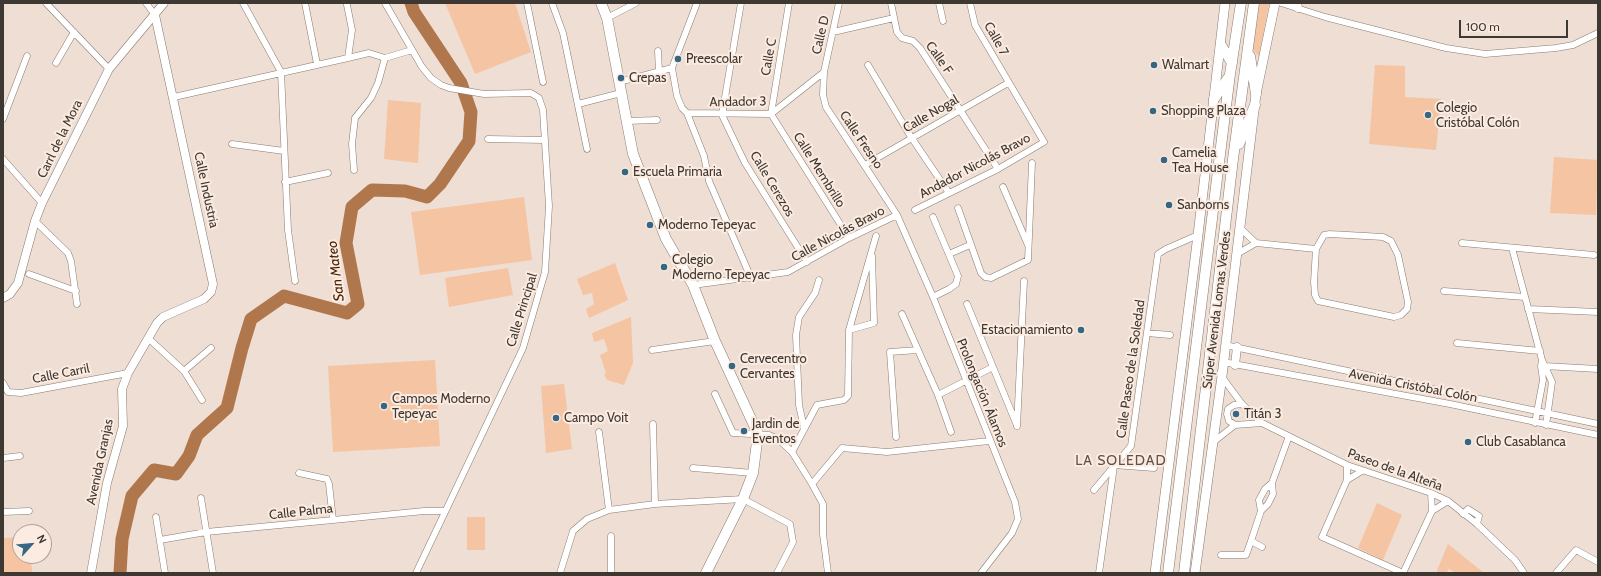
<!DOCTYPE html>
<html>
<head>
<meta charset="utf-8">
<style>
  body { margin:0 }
  #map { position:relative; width:1601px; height:576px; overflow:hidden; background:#efded3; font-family:Cabin,sans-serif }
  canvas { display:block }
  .frame { position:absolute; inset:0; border:4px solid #3e3833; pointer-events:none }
  .north { position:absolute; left:12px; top:524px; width:40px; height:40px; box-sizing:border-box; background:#fcebe0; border:1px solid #b0a39b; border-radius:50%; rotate:63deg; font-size:11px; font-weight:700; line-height:16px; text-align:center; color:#3e3833 }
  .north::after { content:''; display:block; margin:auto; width:14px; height:18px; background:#356785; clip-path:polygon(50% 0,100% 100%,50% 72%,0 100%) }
  .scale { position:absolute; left:1459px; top:20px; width:109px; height:18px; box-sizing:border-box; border:2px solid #3e3833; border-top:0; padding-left:5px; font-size:12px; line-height:14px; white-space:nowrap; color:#3e3833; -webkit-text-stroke:3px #fcebe0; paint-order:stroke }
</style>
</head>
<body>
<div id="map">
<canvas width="1601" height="576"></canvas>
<div class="frame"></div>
<div class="north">N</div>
<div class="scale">100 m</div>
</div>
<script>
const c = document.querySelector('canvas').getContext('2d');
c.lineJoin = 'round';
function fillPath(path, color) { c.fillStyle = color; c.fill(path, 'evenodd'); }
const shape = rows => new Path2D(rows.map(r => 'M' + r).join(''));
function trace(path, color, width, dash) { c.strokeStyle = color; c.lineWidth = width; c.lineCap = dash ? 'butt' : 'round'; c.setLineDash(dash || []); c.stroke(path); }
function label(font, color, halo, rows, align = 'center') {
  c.font = font + ' Cabin,sans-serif'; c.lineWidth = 4; c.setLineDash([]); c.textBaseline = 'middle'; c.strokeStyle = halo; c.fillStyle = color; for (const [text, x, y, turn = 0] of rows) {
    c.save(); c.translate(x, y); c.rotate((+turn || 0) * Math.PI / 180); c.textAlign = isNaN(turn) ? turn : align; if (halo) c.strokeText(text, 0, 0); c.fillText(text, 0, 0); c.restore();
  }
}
fillPath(shape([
  [445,3,515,3,531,52,475,74],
  [1259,3,1269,3,1259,57,1253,49],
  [1375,65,1405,66,1405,97,1441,99,1436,150,1369,144],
  [388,100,421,103,418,163,384,159],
  [1554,157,1598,160,1596,215,1550,213],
  [524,197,532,260,420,275,411,212],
  [615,263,628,300,589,318,586,309,594,304,592,293,583,295,577,279],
  [508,268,513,295,449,307,445,278],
  [631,317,633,363,624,385,607,380,604,374,606,373,600,355,608,351,604,339,594,342,592,333],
  [435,360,440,446,333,452,328,366],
  [564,384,572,449,546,453,541,386],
  [1377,503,1402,515,1383,560,1358,548],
  [467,517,485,517,485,550,467,550],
  [20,537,20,556,31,556,32,573,3,573,3,538],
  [1448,544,1484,573,1457,573,1448,569,1447,573,1436,573]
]), '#f4c4a3');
trace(shape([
  [120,573,122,539,132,496,154,470,176,474,189,456,197,435,227,408,242,348,251,319,284,296,347,313,358,304,346,243,352,207,372,190,405,191,427,197,440,184,469,141,471,112,461,83,414,12,411,3]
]), '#b0764c', 13);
const minor = shape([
  [46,3,109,69],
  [146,3,155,15],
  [243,3,281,72,288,230,295,281],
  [305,3,317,64],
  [385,3,422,67,431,78,441,85,449,88,484,94,531,93,539,98,543,110,549,206,545,272,523,348,416,573],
  [527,3,543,82],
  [552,3,563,33,587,149],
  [697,3,672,68,677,96,682,108,687,113,704,156,709,181,751,278],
  [741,3,722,115,745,163,807,262],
  [789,3,771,114,849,238],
  [839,3,824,72,823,95,826,107,897,215,933,297,1015,502,1018,519,1012,533,981,573],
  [891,3,897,32,902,38,913,41,920,48,998,169],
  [939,3,943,21],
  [970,3,975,25,1044,142],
  [1281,3,1325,17,1446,48,1485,54,1556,48,1573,45,1598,33],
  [347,5,352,30,348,58],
  [607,18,636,3],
  [833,32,894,18],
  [658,51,659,72],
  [56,63,74,32],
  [868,65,911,137,949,193],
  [619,82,672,68],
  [174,97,348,58,369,53,385,58,412,50],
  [578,104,621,93],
  [687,113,771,114,824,72],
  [3,119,27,56],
  [626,121,657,120],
  [488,139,545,140],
  [232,144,284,151],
  [3,159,42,203],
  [865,165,1008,83],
  [354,170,352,144,355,118,371,98,378,83,385,58],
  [285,182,328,173],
  [1003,187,1028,245],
  [958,208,981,273,985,277,991,278,1028,260,1032,163],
  [915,210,998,169,1044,142],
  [35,221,68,253,71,261,77,304],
  [1240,228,1256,243],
  [1330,234,1383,237,1391,241,1398,255,1408,302,1407,309,1401,315,1394,317,1318,301,1315,295,1314,282,1316,249,1324,235,1330,234],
  [1462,243,1594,255],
  [1512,248,1542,360,1552,382,1546,425],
  [949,254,970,245],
  [1237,254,1256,243,1316,249],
  [29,274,76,291],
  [693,285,788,272,849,238,897,215],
  [1444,291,1525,297],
  [933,297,949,289,956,284,958,276,933,217],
  [967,304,1016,423],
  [1528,309,1598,312],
  [902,314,938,395,951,432],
  [849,330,874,323,872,256],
  [1147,333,1170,335],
  [148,338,184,371,202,400],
  [1457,343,1540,351],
  [1225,345,1598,424],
  [652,350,715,341],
  [1223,362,1450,404,1598,435],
  [1544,366,1598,369],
  [184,371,211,348],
  [1222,377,1242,404,1262,423,1347,465,1431,493,1448,501,1477,524,1515,560,1524,573],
  [3,383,8,392,21,393,128,373],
  [715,394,733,433,769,435,778,439,792,452,812,484,823,504,823,534,828,573],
  [938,395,993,367],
  [1535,423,1543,380,1541,366,1542,360],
  [653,424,655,504],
  [1235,425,1229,421,1227,414,1228,409,1234,405,1242,404],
  [1017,426,1024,281],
  [804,428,799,405,796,335,799,317,815,293,819,280],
  [599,432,609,510],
  [896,437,890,352,918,350],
  [1212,443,1235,425,1262,423],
  [792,452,817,405,844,400,848,396,849,330,876,236],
  [3,458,20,456],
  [1114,465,1154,468],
  [1347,465,1347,480,1322,537,1403,573],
  [693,468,753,473],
  [299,473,327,479,329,484,333,520],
  [1347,480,1362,471],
  [812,484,842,448,887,452,989,441],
  [1094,490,1131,446,1158,254,1166,249,1198,235],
  [201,498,213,573],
  [1261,511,1268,504,1273,494,1272,483,1289,436],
  [1432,511,1448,501],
  [3,512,29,511],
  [1463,514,1468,509,1479,516,1477,524],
  [156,517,165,573],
  [160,540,206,532,333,520,424,511,445,511],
  [1262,547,1251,541,1261,511,1259,500,1265,489,1272,483],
  [1221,555,1246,555,1251,541],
  [560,573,573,531,587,519,609,510,655,504,743,499,790,524,793,542,777,573],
  [611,573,611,536],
  [1099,573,1114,466],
  [1403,573,1432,511,1431,493],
  [1556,573,1576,550,1598,562]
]);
const tertiary = shape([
  [1297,3,1298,8],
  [3,298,10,294,18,283,35,221,42,203,109,69,164,3],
  [1235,365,1237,347],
  [91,573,107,483,123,426,122,389,128,373,157,323,163,317,204,299,211,292,213,284,155,15]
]);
const secondary = shape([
  [1155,573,1198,235,1225,3],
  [1195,573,1222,376,1256,94,1275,3]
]);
const primary = shape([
  [601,3,607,18,633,154,666,239,693,285,715,341,758,434,753,473,743,499,706,573],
  [1221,45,1232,63],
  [1250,56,1256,94],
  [1214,99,1228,78],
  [1239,144,1255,105],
  [1168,573,1230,74,1241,3],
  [1184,573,1233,159,1254,3]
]);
trace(minor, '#897b71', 7);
trace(tertiary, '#897b71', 9);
trace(secondary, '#897b71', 10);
trace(primary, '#897b71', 11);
trace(minor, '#fff', 6);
trace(tertiary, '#fff', 8);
trace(secondary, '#fff', 9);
trace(primary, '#fff', 10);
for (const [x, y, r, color] of [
  [678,59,4,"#356785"],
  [1154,65,4,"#356785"],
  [621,78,4,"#356785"],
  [1153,111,4,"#356785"],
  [1428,115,4,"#356785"],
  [1164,160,4,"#356785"],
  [625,172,4,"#356785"],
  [1169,205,4,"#356785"],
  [650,225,4,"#356785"],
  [664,267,4,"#356785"],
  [1081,330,4,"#356785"],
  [732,366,4,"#356785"],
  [384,406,4,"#356785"],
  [1236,414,4,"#356785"],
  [556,418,4,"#356785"],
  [744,431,4,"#356785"],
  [1468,442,4,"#356785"]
]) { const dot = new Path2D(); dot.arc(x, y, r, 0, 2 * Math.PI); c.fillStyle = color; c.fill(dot); trace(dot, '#fcebe0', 1.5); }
label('13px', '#3e3833', '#fcebe0', [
  ["Calle D",821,35,-77],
  ["Calle 7",996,39,61],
  ["Calle C",769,57,-80],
  ["Calle F",939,58,55],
  ["Andador 3",738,102,-1],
  ["Calle Nogal",931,114,-30],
  ["Carrl de la Mora",60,139,-64],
  ["Calle Fresno",861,140,56],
  ["Andador Nicolás Bravo",975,166,-28],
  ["Calle Membrillo",819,170,58],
  ["Calle Cerezos",772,184,59],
  ["Calle Industria",206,190,78],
  ["Calle Nicolás Bravo",838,234,-28],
  ["Calle Principal",522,310,-73],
  ["Súper Avenida Lomas Verdes",1217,310,-83],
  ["Calle Paseo de la Soledad",1131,369,-82],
  ["Calle Carril",61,374,-11],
  ["Avenida Cristóbal Colón",1413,386,11],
  ["Prolongación Álamos",982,393,68],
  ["Avenida Granjas",100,462,-78],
  ["Paseo de la Alteña",1395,470,20],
  ["Calle Palma",301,512,-6]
]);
label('13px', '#3e3833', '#fcebe0', [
  ["Preescolar",686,59],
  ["Walmart",1162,65],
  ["Crepas",629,78],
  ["Colegio",1436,108],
  ["Cristóbal Colón",1436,123],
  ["Shopping Plaza",1161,111],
  ["Camelia",1172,153],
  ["Tea House",1172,168],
  ["Escuela Primaria",633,172],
  ["Sanborns",1177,205],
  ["Moderno Tepeyac",658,225],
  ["Colegio",672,260],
  ["Moderno Tepeyac",672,275],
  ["Estacionamiento",1073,330,"right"],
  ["Cervecentro",740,359],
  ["Cervantes",740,374],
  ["Campos Moderno",392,399],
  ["Tepeyac",392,414],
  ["Titán 3",1244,414],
  ["Campo Voit",564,418],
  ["Jardin de",752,424],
  ["Eventos",752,439],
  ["Club Casablanca",1476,442]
], 'left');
label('italic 14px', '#482100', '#fcebe0', [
  ["San Mateo",336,271,-97]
]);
c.letterSpacing = '1px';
label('14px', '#5e5147', '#fcebe0', [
  ["LA SOLEDAD",1121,461]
]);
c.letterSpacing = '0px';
</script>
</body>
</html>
